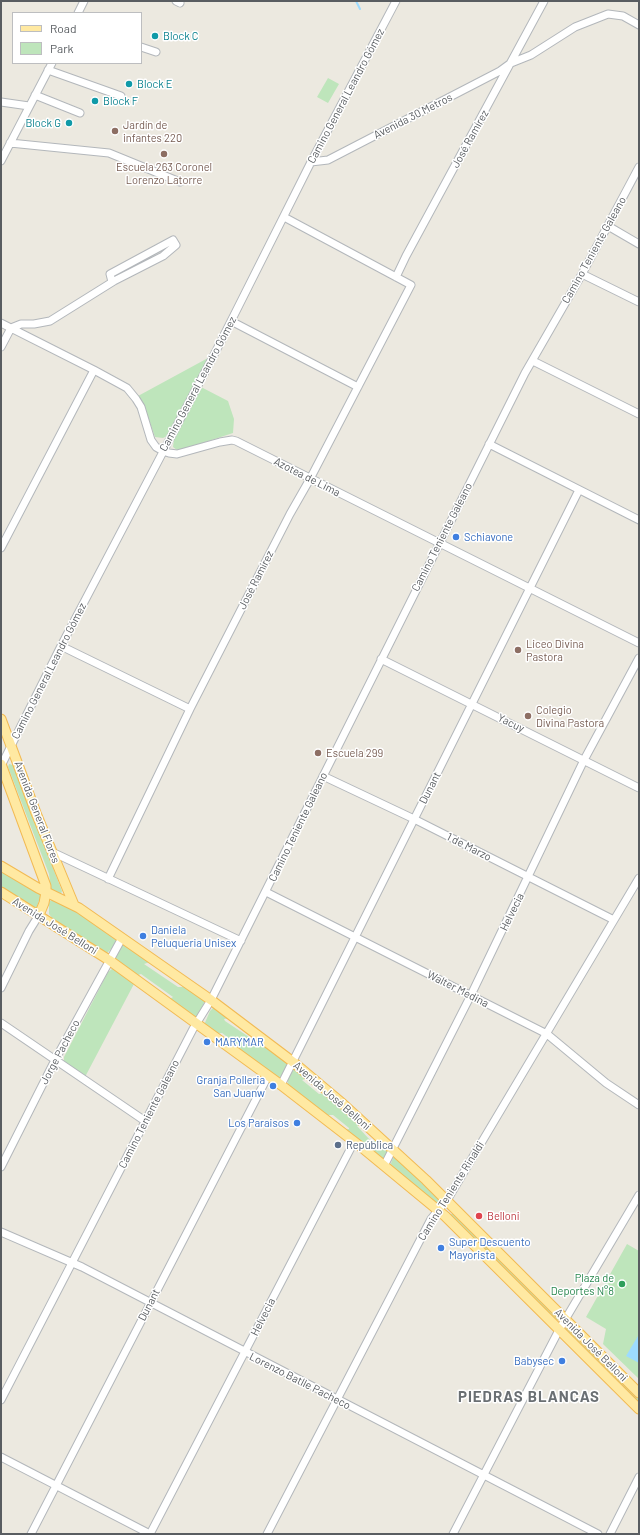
<!DOCTYPE html>
<html>
<head>
<meta charset="utf-8">
<style>
  body { margin:0 }
  #map { position:relative; width:640px; height:1535px; overflow:hidden; background:#ece9e0; font-family:Barlow,sans-serif }
  canvas { display:block }
  .frame { position:absolute; inset:0; border:2px solid #595d61; pointer-events:none }
  .legend { position:absolute; left:12px; top:12px; width:130px; height:52px; box-sizing:border-box; background:#fff; border:1px solid #bdbec0; margin:0; padding:5px 7px; list-style:none; font-size:12px; color:#595d61 }
  .legend li { display:flex; align-items:center; gap:8px; height:20px }
  .legend b { width:20px; border:1px solid #bdbec0 }
</style>
</head>
<body>
<div id="map">
<canvas width="640" height="1535"></canvas>
<div class="frame"></div>
<ul class="legend">
<li><b style="height:5px;background:#ffe9a2"></b>Road</li>
<li><b style="height:11px;background:#bee5bb"></b>Park</li>
</ul>
</div>
<script>
const c = document.querySelector('canvas').getContext('2d');
c.lineJoin = 'round';
function fillPath(path, color) { c.fillStyle = color; c.fill(path, 'evenodd'); }
const shape = rows => new Path2D(rows.map(r => 'M' + r).join(''));
function trace(path, color, width, dash) { c.strokeStyle = color; c.lineWidth = width; c.lineCap = dash ? 'butt' : 'round'; c.setLineDash(dash || []); c.stroke(path); }
function label(font, color, halo, rows, align = 'center') {
  c.font = font + ' Barlow,sans-serif'; c.lineWidth = 3; c.setLineDash([]); c.textBaseline = 'middle'; c.strokeStyle = halo; c.fillStyle = color; for (const [text, x, y, turn = 0] of rows) {
    c.save(); c.translate(x, y); c.rotate((+turn || 0) * Math.PI / 180); c.textAlign = isNaN(turn) ? turn : align; if (halo) c.strokeText(text, 0, 0); c.fillText(text, 0, 0); c.restore();
  }
}
fillPath(shape([
  [328,78,339,84,328,103,317,97],
  [208,358,167,436,163,438,155,437,143,403,138,396],
  [201,387,228,401,234,419,233,433,181,450,177,450,173,447,174,439],
  [9,764,13,765,62,891,61,894,51,889,49,874,8,767],
  [1,869,41,894,37,907,34,908,1,887],
  [54,899,92,920,93,924,106,932,108,932,115,938,116,941,112,948,107,953,102,953,52,918,49,914,49,903,50,901],
  [124,943,150,962,144,964,178,987,184,987,205,1001,197,1017,193,1018,168,1000,173,997,141,974,135,976,115,962,114,958,122,944],
  [114,968,135,982,85,1077,67,1064,64,1061,64,1057,108,972,112,969],
  [214,1007,231,1018,224,1019,225,1021,252,1039,257,1038,288,1064,283,1075,278,1078,235,1048,241,1047,222,1033,214,1034,204,1025,210,1011],
  [293,1069,295,1069,308,1078,302,1080,319,1094,326,1093,363,1125,357,1126,371,1141,378,1141,388,1150,388,1157,382,1160,343,1130,349,1129,349,1128,333,1115,325,1115,288,1086,288,1079],
  [393,1158,396,1158,440,1200,434,1205,390,1166],
  [451,1214,454,1214,559,1319,558,1320,556,1321,450,1215],
  [627,1244,639,1251,639,1379,603,1344,606,1329,586,1317],
  [567,1327,639,1396,639,1406,565,1329]
]), '#bee5bb');
fillPath(shape([
  [638,1336,639,1336,639,1363,626,1356]
]), '#9ddbff');
trace(shape([
  [356,1,360,9]
]), '#9ddbff', 2);
const minor = shape([
  [176,1,180,3],
  [78,13,84,1],
  [141,47,156,52],
  [48,70,121,96],
  [35,95,80,113],
  [1,102,29,106],
  [10,143,109,153,180,182],
  [1,161,52,63],
  [311,162,328,160,500,71,511,63,531,55,575,27,608,14,623,16,639,25],
  [608,226,639,244],
  [582,274,639,302],
  [396,277,406,256,544,1],
  [231,321,358,387],
  [1,323,94,370,127,388,136,399,141,407,151,440,156,447,163,451,169,453,177,454,220,442,232,440,236,441,639,643],
  [1,347,11,328,21,324,34,324,50,321,114,281,163,256,176,245,173,240,110,274,112,282],
  [533,361,639,414],
  [489,444,639,520],
  [1,548,94,370],
  [61,646,190,709],
  [381,659,639,788],
  [1,766,61,646,216,351,311,162,396,1],
  [323,776,414,819,614,920],
  [52,852,241,941],
  [108,879,190,709,290,514,310,479,411,285,284,217],
  [266,892,547,1034,606,1083,639,1105],
  [1,988,29,931,39,915],
  [1,1023,145,1121],
  [281,1085,579,490],
  [384,1166,471,995,584,760,639,658],
  [1,1167,55,1060,122,938],
  [1,1232,82,1267,598,1534],
  [1,1400,193,1029,211,1000,525,373,582,274,639,167],
  [1,1457,150,1534],
  [31,1534,268,1076],
  [150,1534,354,1142],
  [267,1534,431,1219,449,1197,639,878],
  [453,1534,559,1330,639,1195],
  [610,1534,639,1477]
]);
const major = shape([
  [1,719,36,813,74,905],
  [1,764,46,886,46,892,44,903,39,915],
  [1,866,38,888,79,908,211,1000,293,1062,343,1104,426,1180,639,1393],
  [1,892,109,960,281,1085,365,1150,445,1216,639,1409]
]);
trace(minor, '#b3b7bb', 9);
trace(major, '#f2ba53', 11);
trace(minor, '#fff', 7);
trace(major, '#ffe9a2', 9);
for (const [x, y, r, color] of [
  [155,36,4,"#0f9aa8"],
  [129,84,4,"#0f9aa8"],
  [95,101,4,"#0f9aa8"],
  [69,123,4,"#0f9aa8"],
  [115,131,4,"#8d6e63"],
  [164,154,4,"#8d6e63"],
  [456,537,4,"#3f7fe0"],
  [518,650,4,"#8d6e63"],
  [528,716,4,"#8d6e63"],
  [318,753,4,"#8d6e63"],
  [143,936,4,"#3f7fe0"],
  [207,1042,4,"#3f7fe0"],
  [273,1086,4,"#3f7fe0"],
  [297,1123,4,"#3f7fe0"],
  [338,1145,4,"#5c6f8a"],
  [479,1216,4,"#e0444e"],
  [441,1248,4,"#3f7fe0"],
  [622,1284,4,"#2e9e5b"],
  [562,1361,4,"#3f7fe0"]
]) { const dot = new Path2D(); dot.arc(x, y, r, 0, 2 * Math.PI); c.fillStyle = color; c.fill(dot); trace(dot, '#fff', 1.5); }
label('11px', '#0d838f', '#fff', [
  ["Block C",163,36],
  ["Block E",137,84],
  ["Block F",103,101],
  ["Block G",61,123,"right"]
], 'left');
label('11px', '#595d61', '#fff', [
  ["Camino General Leandro Gómez",346,96,-62],
  ["Avenida 30 Metros",413,116,-27],
  ["José Ramírez",470,139,-61],
  ["Camino Teniente Galeano",594,250,-61],
  ["Camino General Leandro Gómez",198,384,-62],
  ["Azotea de Lima",307,477,27],
  ["Camino Teniente Galeano",442,537,-63],
  ["José Ramírez",256,580,-63],
  ["Camino General Leandro Gómez",49,671,-63],
  ["Yacuy",511,723,26],
  ["Dunant",430,788,-63],
  ["Avenida General Flores",37,812,69],
  ["Camino Teniente Galeano",298,827,-64],
  ["1 de Marzo",469,847,27],
  ["Helvecia",512,912,-64],
  ["Avenida José Belloni",55,926,32],
  ["Walter Medina",458,989,27],
  ["Jorge Pacheco",60,1052,-62],
  ["Avenida José Belloni",332,1096,41],
  ["Camino Teniente Galeano",149,1114,-63],
  ["Camino Teniente Rinaldi",451,1191,-58],
  ["Dunant",149,1305,-63],
  ["Helvecia",263,1317,-63],
  ["Avenida José Belloni",591,1345,45],
  ["Lorenzo Batlle Pacheco",300,1381,27]
]);
label('11px', '#785e54', '#fff', [
  ["Jardín de",123,125],
  ["infantes 220",123,138],
  ["Escuela 263 Coronel",164,167,"center"],
  ["Lorenzo Latorre",164,180,"center"],
  ["Liceo Divina",526,644],
  ["Pastora",526,657],
  ["Colegio",536,710],
  ["Divina Pastora",536,723],
  ["Escuela 299",326,753]
], 'left');
label('11px', '#366cbe', '#fff', [
  ["Schiavone",464,537],
  ["Daniela",151,930],
  ["Peluqueria Unisex",151,943],
  ["MARYMAR",215,1042],
  ["Granja Polleria",265,1080,"right"],
  ["San Juanw",265,1093,"right"],
  ["Los Paraisos",289,1123,"right"],
  ["Super Descuento",449,1242],
  ["Mayorista",449,1255],
  ["Babysec",554,1361,"right"]
], 'left');
label('11px', '#4e5e75', '#fff', [
  ["República",346,1145]
], 'left');
label('11px', '#be3a42', '#fff', [
  ["Belloni",487,1216]
], 'left');
label('11px', '#27864d', '#fff', [
  ["Plaza de",614,1278],
  ["Deportes N°8",614,1291]
], 'right');
c.letterSpacing = '1px';
label('bold 15px', '#6a6f73', '#fff', [
  ["PIEDRAS BLANCAS",529,1397]
]);
c.letterSpacing = '0px';
</script>
</body>
</html>
